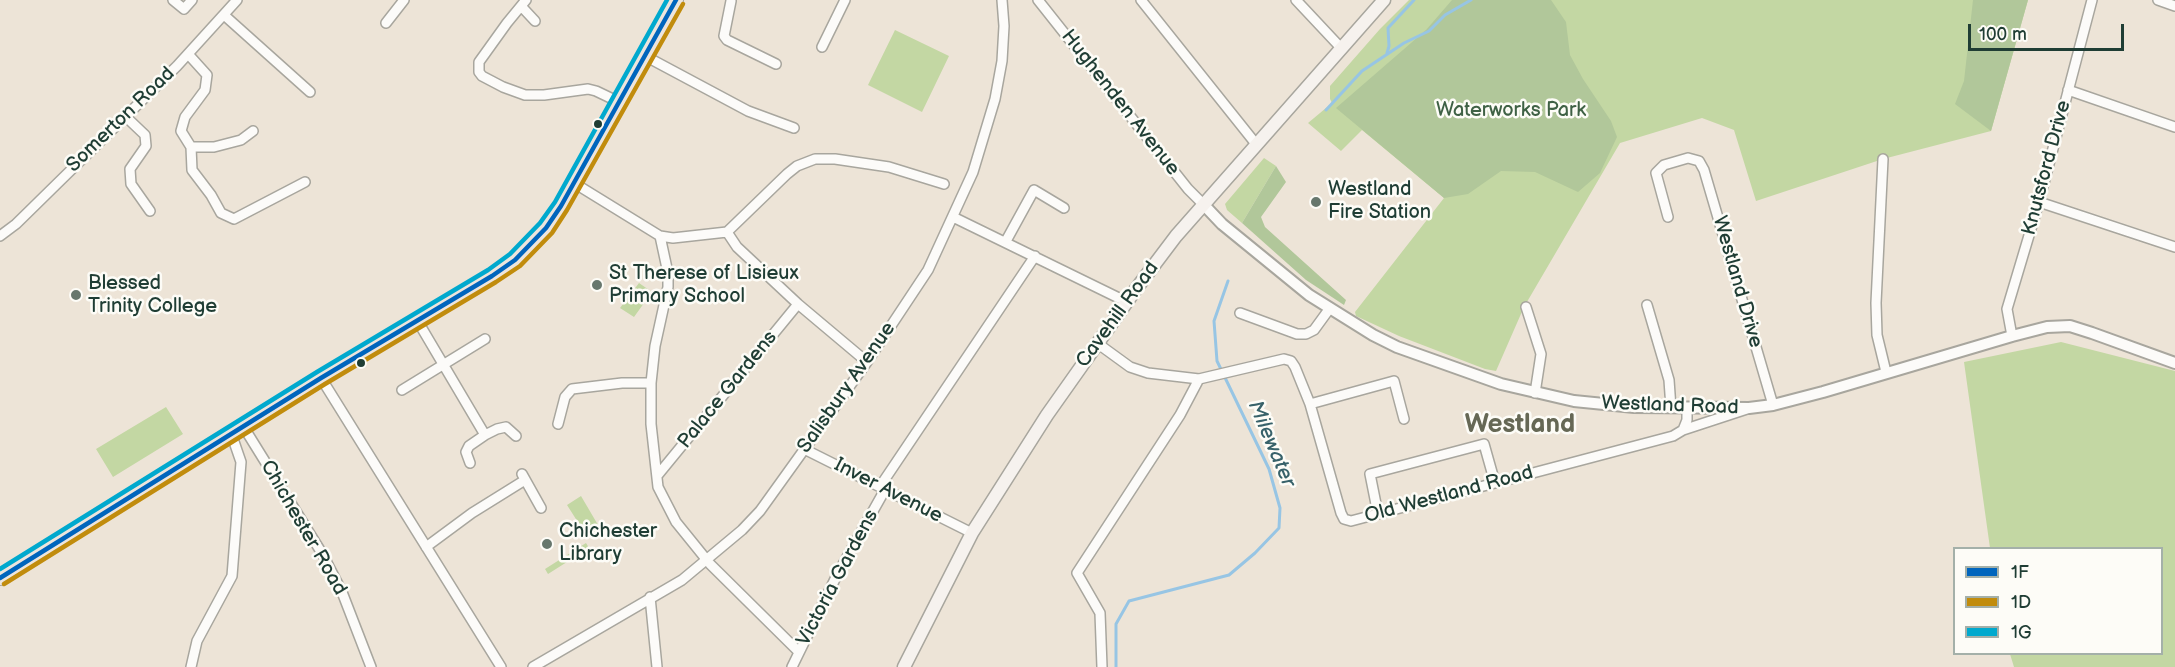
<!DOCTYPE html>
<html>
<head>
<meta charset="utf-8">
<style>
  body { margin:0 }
  #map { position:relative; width:2175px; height:667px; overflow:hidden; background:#ede4d7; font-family:"Balsamiq Sans",sans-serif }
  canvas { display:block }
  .legend { position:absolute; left:1953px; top:547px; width:210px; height:108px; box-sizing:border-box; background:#fdfcf7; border:2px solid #a4b0a9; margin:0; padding:8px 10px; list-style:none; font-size:18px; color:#1f3d34 }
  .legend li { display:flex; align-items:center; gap:12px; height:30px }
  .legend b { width:30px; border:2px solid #a4b0a9 }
  .scale { position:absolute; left:1968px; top:24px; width:156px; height:27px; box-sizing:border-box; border:3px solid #1f3d34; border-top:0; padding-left:8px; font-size:18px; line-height:21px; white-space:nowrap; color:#1f3d34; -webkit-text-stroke:4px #fdfcf7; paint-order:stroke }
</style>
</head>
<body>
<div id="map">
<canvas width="2175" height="667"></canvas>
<ul class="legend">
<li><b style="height:8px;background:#0065bd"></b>1F</li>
<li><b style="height:8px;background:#c18c0d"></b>1D</li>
<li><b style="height:8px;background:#00a9ce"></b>1G</li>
</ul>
<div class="scale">100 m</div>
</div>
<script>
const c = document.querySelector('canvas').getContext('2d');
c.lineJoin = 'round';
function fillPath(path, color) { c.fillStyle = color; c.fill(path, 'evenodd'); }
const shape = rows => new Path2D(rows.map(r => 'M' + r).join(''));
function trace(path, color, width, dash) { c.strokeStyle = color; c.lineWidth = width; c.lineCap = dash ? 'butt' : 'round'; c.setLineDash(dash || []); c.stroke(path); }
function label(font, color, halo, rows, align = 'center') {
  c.font = font + ' "Balsamiq Sans",sans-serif'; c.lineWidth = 5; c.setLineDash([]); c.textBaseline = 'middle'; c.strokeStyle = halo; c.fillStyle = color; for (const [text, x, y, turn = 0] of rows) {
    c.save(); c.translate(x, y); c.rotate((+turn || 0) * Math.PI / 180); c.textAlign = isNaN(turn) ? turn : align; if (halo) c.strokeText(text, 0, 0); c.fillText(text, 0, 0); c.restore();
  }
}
fillPath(shape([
  [1409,0,2028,0,1991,131,1883,159,1756,201,1734,130,1702,118,1620,143,1524,307,1496,371,1485,369,1399,336,1356,316,1355,312,1444,198,1362,130,1341,151,1308,123,1332,103,1330,99,1330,86,1380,29],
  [895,30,949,56,922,112,868,85],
  [1264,158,1276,166,1242,223,1227,210,1225,204],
  [639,283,652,292,634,317,620,308],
  [2061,342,2175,371,2175,667,2014,667,2010,654,2162,654,2162,548,1990,548,1964,362],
  [166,407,183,434,113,477,96,449],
  [581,496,601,530,588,538,567,505],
  [586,543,589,548,548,574,545,569]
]), '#c3d7a3');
fillPath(shape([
  [1452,0,1551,0,1566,22,1570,55,1583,79,1611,121,1617,137,1600,173,1578,192,1535,172,1501,171,1468,194,1444,198,1336,108,1426,30],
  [1973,0,2028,0,1991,131,1955,104,1964,81],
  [1276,166,1286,182,1261,217,1265,227,1346,300,1344,305,1306,280,1242,223]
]), '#b1c79a');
trace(shape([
  [1387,53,1389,46,1388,28,1414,0],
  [1326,110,1362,71,1404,43,1429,31,1445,15,1471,0],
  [1116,667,1116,624,1129,601,1229,575,1255,553,1279,528,1280,508,1269,469,1217,361,1214,321,1228,281]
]), '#97c5e4', 3);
const minor = shape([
  [173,0,184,9,192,0],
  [526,0,507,23,479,62,479,72,482,76,503,87,525,95,544,95,588,89,596,91,619,102],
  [1038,0,1188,189,1204,205],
  [1141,0,1256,144],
  [1296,0,1342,49],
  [2158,0,2175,6],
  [731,1,724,36,727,40,776,64],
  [521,6,535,21],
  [224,15,310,92],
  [386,23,404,0],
  [822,47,845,0],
  [188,54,207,75,205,90,185,117,181,131,191,147,192,170,211,195,221,213,234,219,305,182],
  [645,56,748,111,794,128],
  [2068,90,2175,127],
  [125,116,145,135,146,146,130,169,131,184,150,211],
  [191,147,214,147,241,140,253,131],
  [1883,159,1876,303,1877,335,1886,372],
  [574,183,660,236,673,238,727,232,787,174,797,166,815,159,835,159,889,167,944,184],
  [2039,202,2175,247],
  [953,217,1127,302],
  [1668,217,1656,173,1664,165,1688,158,1699,161,1704,170,1773,405],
  [727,232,737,247,798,304,867,362],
  [0,236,16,224,177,66,237,0],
  [660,236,668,273,668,287,655,346,651,383,651,424,658,487,676,522,710,564,799,652],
  [1006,241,1034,190,1064,208],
  [1647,305,1669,380,1671,408],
  [1526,307,1541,354,1535,393],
  [1240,313,1297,334,1306,334,1314,330,1330,308],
  [417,320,485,435],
  [2012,336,2007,309,2039,202,2092,0],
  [1097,343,1130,367,1148,373,1199,379,1284,359,1291,361,1295,367,1310,404,1341,513,1344,519,1351,521,1673,436,1683,430,1687,420,1687,408],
  [321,378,501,667],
  [402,390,485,339],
  [1310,404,1394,381,1404,419],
  [558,424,565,397,572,389,622,383,651,383],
  [243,426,323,555,342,592,371,667],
  [1683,430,1747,409],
  [804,449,972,533],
  [470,463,466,452,469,446,485,435,497,429,506,427,516,436],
  [522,474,541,508],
  [657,476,798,304],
  [1378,514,1370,474,1484,444,1495,483],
  [426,547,472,513,525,480],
  [650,597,657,667],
  [191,667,197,641,232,576,241,462,231,433],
  [533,667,682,580,742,530,760,511,867,362,928,270,973,172,995,99,1002,61,1004,26,1002,0],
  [792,667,837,575,882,495,885,488,883,482,1035,256],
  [1102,667,1100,613,1077,573,1180,415,1199,379]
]);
const tertiary = shape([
  [1204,205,1222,224,1309,295,1373,335,1397,347,1501,384,1574,401,1634,407,1749,408,1773,405,1823,392,2012,336,2047,327,2070,326,2092,333,2175,363]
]);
const secondary = shape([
  [904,667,972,533,1047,415,1136,289,1176,236,1384,0]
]);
const primary = shape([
  [0,578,321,378,492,276,515,260,546,228,561,206,676,0]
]);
trace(minor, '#a8a69e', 12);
trace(tertiary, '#a8a69e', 14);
trace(secondary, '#a8a69e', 15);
trace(primary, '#a8a69e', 16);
trace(minor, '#fcfbf9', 9);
trace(tertiary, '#fcfbf9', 10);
trace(secondary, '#f6f2ee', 12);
trace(primary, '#ede5dd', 14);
trace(shape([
  [0,578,321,378,492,276,515,260,546,228,561,206,676,0]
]), '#0065bd', 4.5);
trace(shape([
  [4,584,325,384,496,282,520,266,552,233,567,210,683,4]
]), '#c18c0d', 4.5);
trace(shape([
  [0,569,317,372,488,270,510,254,540,223,555,202,667,0]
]), '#00a9ce', 4.5);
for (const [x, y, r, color] of [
  [598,124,5,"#1f3d34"],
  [1316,202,6,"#67776d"],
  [597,285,6,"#67776d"],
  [76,295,6,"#67776d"],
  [361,363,5,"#1f3d34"],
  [547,544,6,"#67776d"]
]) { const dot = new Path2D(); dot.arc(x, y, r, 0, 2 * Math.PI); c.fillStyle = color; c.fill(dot); trace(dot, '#fdfcf7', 2); }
label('20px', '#1f3d34', '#fdfcf7', [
  ["Hughenden Avenue",1120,103,52],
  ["Somerton Road",121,120,-44],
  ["Knutsford Drive",2047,168,-75],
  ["Westland Drive",1737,282,74],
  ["Cavehill Road",1118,315,-54],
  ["Salisbury Avenue",847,388,-55],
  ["Palace Gardens",728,390,-51],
  ["Westland Road",1670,406,2],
  ["Inver Avenue",888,491,27],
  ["Old Westland Road",1449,495,-15],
  ["Chichester Road",303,528,60],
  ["Victoria Gardens",838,578,-62]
]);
label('20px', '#3f6145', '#fdfcf7', [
  ["Waterworks Park",1511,111]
]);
label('20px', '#1f3d34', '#fdfcf7', [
  ["Westland",1328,190],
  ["Fire Station",1328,213],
  ["St Therese of Lisieux",609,274],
  ["Primary School",609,297],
  ["Blessed",88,284],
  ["Trinity College",88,307],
  ["Chichester",559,532],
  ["Library",559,555]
], 'left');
label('italic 21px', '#38626a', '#fdfcf7', [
  ["Milewater",1271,444,67]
]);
label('bold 26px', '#666855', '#fdfcf7', [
  ["Westland",1520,425]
]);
</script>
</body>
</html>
